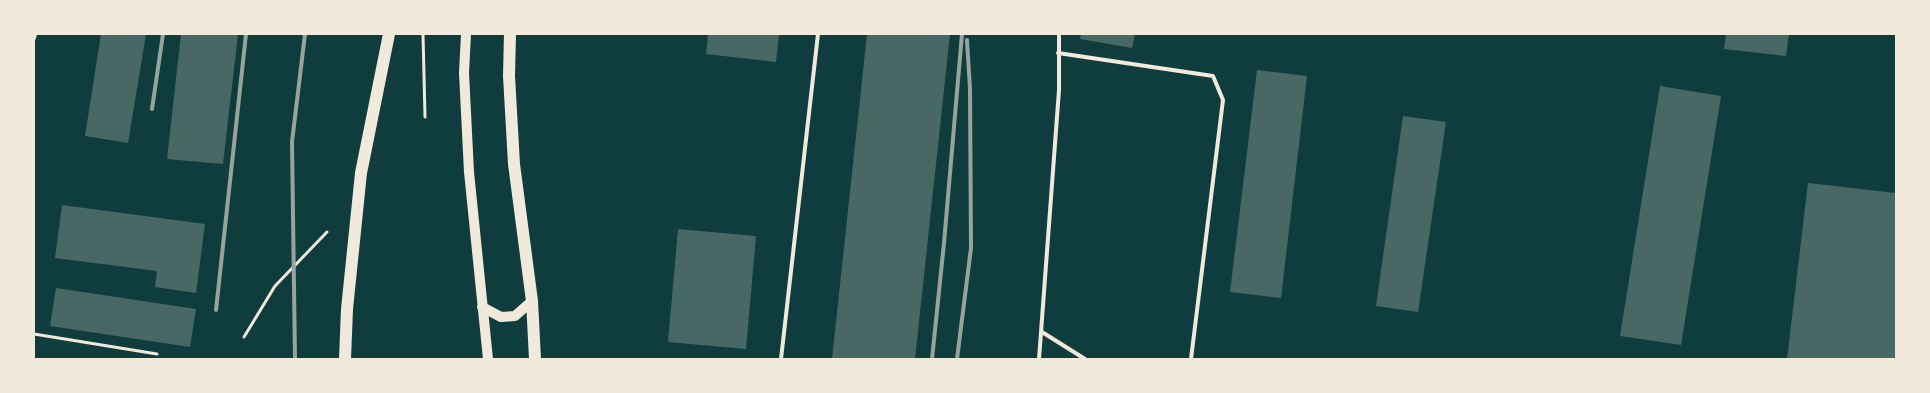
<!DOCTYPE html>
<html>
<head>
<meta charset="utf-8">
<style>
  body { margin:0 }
  #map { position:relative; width:1930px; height:393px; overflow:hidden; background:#0f3d3e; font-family:"Nunito Sans",sans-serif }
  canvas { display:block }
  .frame { position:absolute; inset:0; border:35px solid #f1e9da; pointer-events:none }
</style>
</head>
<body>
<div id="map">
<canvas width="1930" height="393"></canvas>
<div class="frame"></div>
</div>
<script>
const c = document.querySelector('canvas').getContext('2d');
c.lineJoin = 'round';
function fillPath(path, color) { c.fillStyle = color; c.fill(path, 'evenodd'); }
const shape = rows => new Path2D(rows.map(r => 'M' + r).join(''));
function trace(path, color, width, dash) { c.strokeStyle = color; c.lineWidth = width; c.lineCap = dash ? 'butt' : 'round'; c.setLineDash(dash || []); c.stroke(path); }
fillPath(shape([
  [101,34,146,34,128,143,85,136],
  [181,34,238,34,223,164,167,159],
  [708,34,779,34,776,62,706,54],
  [867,34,950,34,915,359,832,359],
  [1081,34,1135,34,1132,48,1080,39],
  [1726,34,1789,34,1786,56,1724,49],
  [1257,70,1307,76,1281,298,1230,292],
  [1660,86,1721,96,1681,345,1620,336],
  [1403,116,1446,122,1418,312,1376,306],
  [1808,183,1896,193,1896,359,1787,359],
  [62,205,205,224,196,293,155,287,157,271,55,258],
  [678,229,756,236,746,349,668,342],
  [56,288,196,309,190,347,50,326]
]), '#486865');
trace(shape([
  [423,34,425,117],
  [34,334,157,354],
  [244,337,275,286,327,232]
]), '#f1e9da', 3);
trace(shape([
  [34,38,35,34],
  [1058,53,1213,76,1223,100,1191,359],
  [1042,332,1085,359],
  [781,359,818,34],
  [1039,359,1059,90,1059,34]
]), '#f1e9da', 4);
trace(shape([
  [466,34,464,73,469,172,488,359],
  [482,307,501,317,515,316,532,301]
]), '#f1e9da', 10);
trace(shape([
  [510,34,509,76,514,164,532,301,535,359],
  [345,359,347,309,361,173,389,34]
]), '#f1e9da', 12);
trace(shape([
  [152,109,163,34],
  [216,310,246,34],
  [295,359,292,142,305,34],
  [932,359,944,243,962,34],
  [957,359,971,248,970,89,967,40]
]), '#97a49c', 4);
</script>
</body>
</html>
